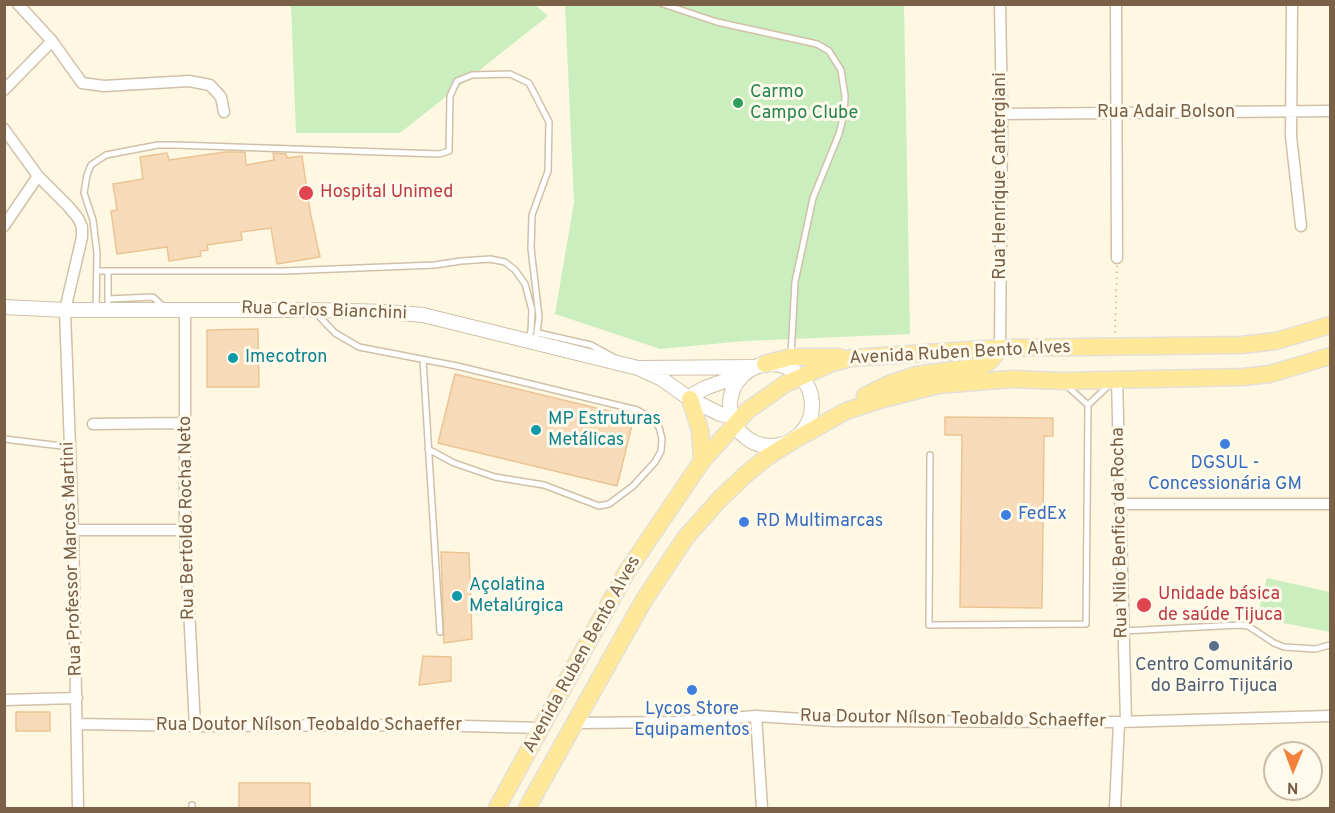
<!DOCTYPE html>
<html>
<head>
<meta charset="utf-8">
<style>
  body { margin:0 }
  #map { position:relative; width:1335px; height:813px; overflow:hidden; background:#fef8e2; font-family:Overpass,sans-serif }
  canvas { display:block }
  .frame { position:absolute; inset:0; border:6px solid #796046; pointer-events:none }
  .north { position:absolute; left:1263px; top:741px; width:60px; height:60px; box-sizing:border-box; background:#fffaeb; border:2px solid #c9bca9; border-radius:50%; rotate:181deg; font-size:16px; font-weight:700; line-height:24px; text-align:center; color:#796046 }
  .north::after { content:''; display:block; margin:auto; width:21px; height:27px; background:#f5823b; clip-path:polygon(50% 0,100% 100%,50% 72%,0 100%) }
</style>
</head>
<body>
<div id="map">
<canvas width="1335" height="813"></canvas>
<div class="frame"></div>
<div class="north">N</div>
</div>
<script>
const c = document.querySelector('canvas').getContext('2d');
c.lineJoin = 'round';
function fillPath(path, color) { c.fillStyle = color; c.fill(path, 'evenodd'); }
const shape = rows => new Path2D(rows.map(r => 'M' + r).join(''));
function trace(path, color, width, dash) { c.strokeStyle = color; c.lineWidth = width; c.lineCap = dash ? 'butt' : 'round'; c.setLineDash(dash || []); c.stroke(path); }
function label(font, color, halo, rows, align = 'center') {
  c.font = font + ' Overpass,sans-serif'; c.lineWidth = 6; c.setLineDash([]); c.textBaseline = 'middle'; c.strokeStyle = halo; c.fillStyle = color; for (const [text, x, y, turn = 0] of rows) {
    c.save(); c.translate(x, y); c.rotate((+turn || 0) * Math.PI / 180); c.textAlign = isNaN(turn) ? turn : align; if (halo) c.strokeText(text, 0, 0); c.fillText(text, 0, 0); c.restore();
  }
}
fillPath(shape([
  [534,4,548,16,400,133,296,133,291,5],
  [565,5,904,5,910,334,745,341,660,349,555,314,574,202],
  [1267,578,1330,592,1330,632,1257,618]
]), '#cbeebf');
const building = shape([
  [225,152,245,152,246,165,274,160,273,153,286,154,287,158,302,156,310,211,320,257,277,264,271,228,241,232,242,240,207,245,208,250,200,251,201,256,169,261,167,247,117,254,111,211,117,210,113,184,143,179,140,157,167,153,169,160,225,152],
  [258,329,259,387,207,387,207,330,258,329],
  [455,374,634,417,617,486,438,443,455,374],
  [945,417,1053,418,1053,436,1044,436,1042,608,960,607,962,435,945,435,945,417],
  [441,552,469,553,472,639,444,643,441,552],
  [423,656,451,657,451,681,419,685,423,656],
  [16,712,50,712,50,731,16,731,16,712],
  [239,783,310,783,310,808,239,808,239,783]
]);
fillPath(building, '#f7dab7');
trace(building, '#ebc496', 1.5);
const service = shape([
  [663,4,717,22,817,44,829,51,841,70,845,96,844,114,839,134,813,198,795,282,791,355],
  [97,271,284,271,435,265,461,261,490,259,505,262,515,270,525,284,532,310,531,331,528,340],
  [108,271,108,301],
  [108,299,153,297,165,308],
  [96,309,97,253,93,220,84,193,87,175,91,165,106,155,158,145,176,145,439,154,449,151,450,96,457,81,472,75,510,74,529,83,549,122,548,171,532,215,531,248,539,317,536,340],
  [315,312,335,333,359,347,457,366,637,410,651,418,659,427,662,439,661,451,655,462,633,486,609,504,599,506,544,485,495,477,454,463,428,449],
  [538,333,591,345,613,357],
  [423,360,440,632],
  [1067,386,1088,405],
  [4,439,70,447],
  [930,455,929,625,1086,624,1088,405,1108,386],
  [1123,631,1239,625,1248,626,1274,643,1284,647,1315,649,1330,645],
  [192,808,192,805]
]);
const minor = shape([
  [18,4,52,41,82,83,104,86,189,81,210,85,221,97,224,112],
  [1116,4,1117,258],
  [1292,4,1291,136,1301,226],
  [4,90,52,41],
  [1002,114,1330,111],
  [4,129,38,176,68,206,78,218,82,227,82,237,65,310,73,530,78,808],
  [4,226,38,176],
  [185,309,185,530,195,726],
  [1000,348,1002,114,1000,4],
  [1117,380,1126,721],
  [93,424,185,423],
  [1121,504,1330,504],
  [73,530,185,530],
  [4,700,77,698],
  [756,716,762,808],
  [575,723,678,722,756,716,834,721,1119,722,1330,716],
  [77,724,195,726,425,725,541,728],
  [1115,808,1119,722]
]);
const tertiary = shape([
  [4,307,65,310,313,310,388,312,423,315,638,368,662,379,690,399,720,414,731,416],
  '730 405a41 41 0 1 1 82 0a41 41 0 1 1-82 0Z',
  [640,368,754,367],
  [690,399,694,394,705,388,744,374]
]);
const primary = shape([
  [765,364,791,357,839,357],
  [865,396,889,384,916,375,982,366,989,362,1000,348],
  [690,399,700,430,702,461],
  [497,808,626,573,702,461,747,411,785,384,832,363,851,358,1000,348,1241,345,1276,341,1330,325],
  [527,808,644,600,686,537,719,500,744,476,767,457,796,439,846,411,883,399,938,385,1012,379,1062,381,1243,377,1270,374,1330,356]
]);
trace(service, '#d1c0a8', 8);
trace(minor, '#d1c0a8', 13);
trace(tertiary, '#d1c0a8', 16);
trace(primary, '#e4dfda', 19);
trace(shape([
  [1115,333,1117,266]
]), '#dcbe9a', 2, [1.5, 4.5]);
trace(service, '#fff', 5);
trace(minor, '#fff', 10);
trace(tertiary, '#fff', 14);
trace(primary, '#ffe999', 16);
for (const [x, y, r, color] of [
  [738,103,6,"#2e9e5b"],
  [306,193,8,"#e0444e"],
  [233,358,6,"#0f9aa8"],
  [536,430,6,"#0f9aa8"],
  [1225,444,6,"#3f7fe0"],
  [1006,515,6,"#3f7fe0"],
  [744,522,6,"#3f7fe0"],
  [457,596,6,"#0f9aa8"],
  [1144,605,8,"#e0444e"],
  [1214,646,6,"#5c6f8a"],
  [692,690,6,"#3f7fe0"]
]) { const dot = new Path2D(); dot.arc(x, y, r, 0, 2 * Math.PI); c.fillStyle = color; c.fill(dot); trace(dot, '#fffaeb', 2); }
label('18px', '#27864d', '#fffaeb', [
  ["Carmo",750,93],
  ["Campo Clube",750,114]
], 'left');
label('18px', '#796046', '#fffaeb', [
  ["Rua Adair Bolson",1166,113],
  ["Rua Henrique Cantergiani",1001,176,-90],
  ["Rua Carlos Bianchini",324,312,2],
  ["Avenida Ruben Bento Alves",960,354,-3],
  ["Rua Bertoldo Rocha Neto",188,518,-91],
  ["Rua Nilo Benfica da Rocha",1121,533,-91],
  ["Rua Professor Marcos Martini",73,559,-92],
  ["Avenida Ruben Bento Alves",583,655,-61],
  ["Rua Doutor Nílson Teobaldo Schaeffer",953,720,1],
  ["Rua Doutor Nílson Teobaldo Schaeffer",309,726]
]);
label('18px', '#be3a42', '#fffaeb', [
  ["Hospital Unimed",320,193],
  ["Unidade básica",1158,595],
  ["de saúde Tijuca",1158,616]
], 'left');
label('18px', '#0d838f', '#fffaeb', [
  ["Imecotron",245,358],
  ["MP Estruturas",548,420],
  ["Metálicas",548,441],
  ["Açolatina",469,586],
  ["Metalúrgica",469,607]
], 'left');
label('18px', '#366cbe', '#fffaeb', [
  ["DGSUL -",1225,464],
  ["Concessionária GM",1225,485],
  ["FedEx",1018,515,"left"],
  ["RD Multimarcas",756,522,"left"],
  ["Lycos Store",692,710],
  ["Equipamentos",692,731]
]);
label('18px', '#4e5e75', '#fffaeb', [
  ["Centro Comunitário",1214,666],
  ["do Bairro Tijuca",1214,687]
]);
</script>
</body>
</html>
